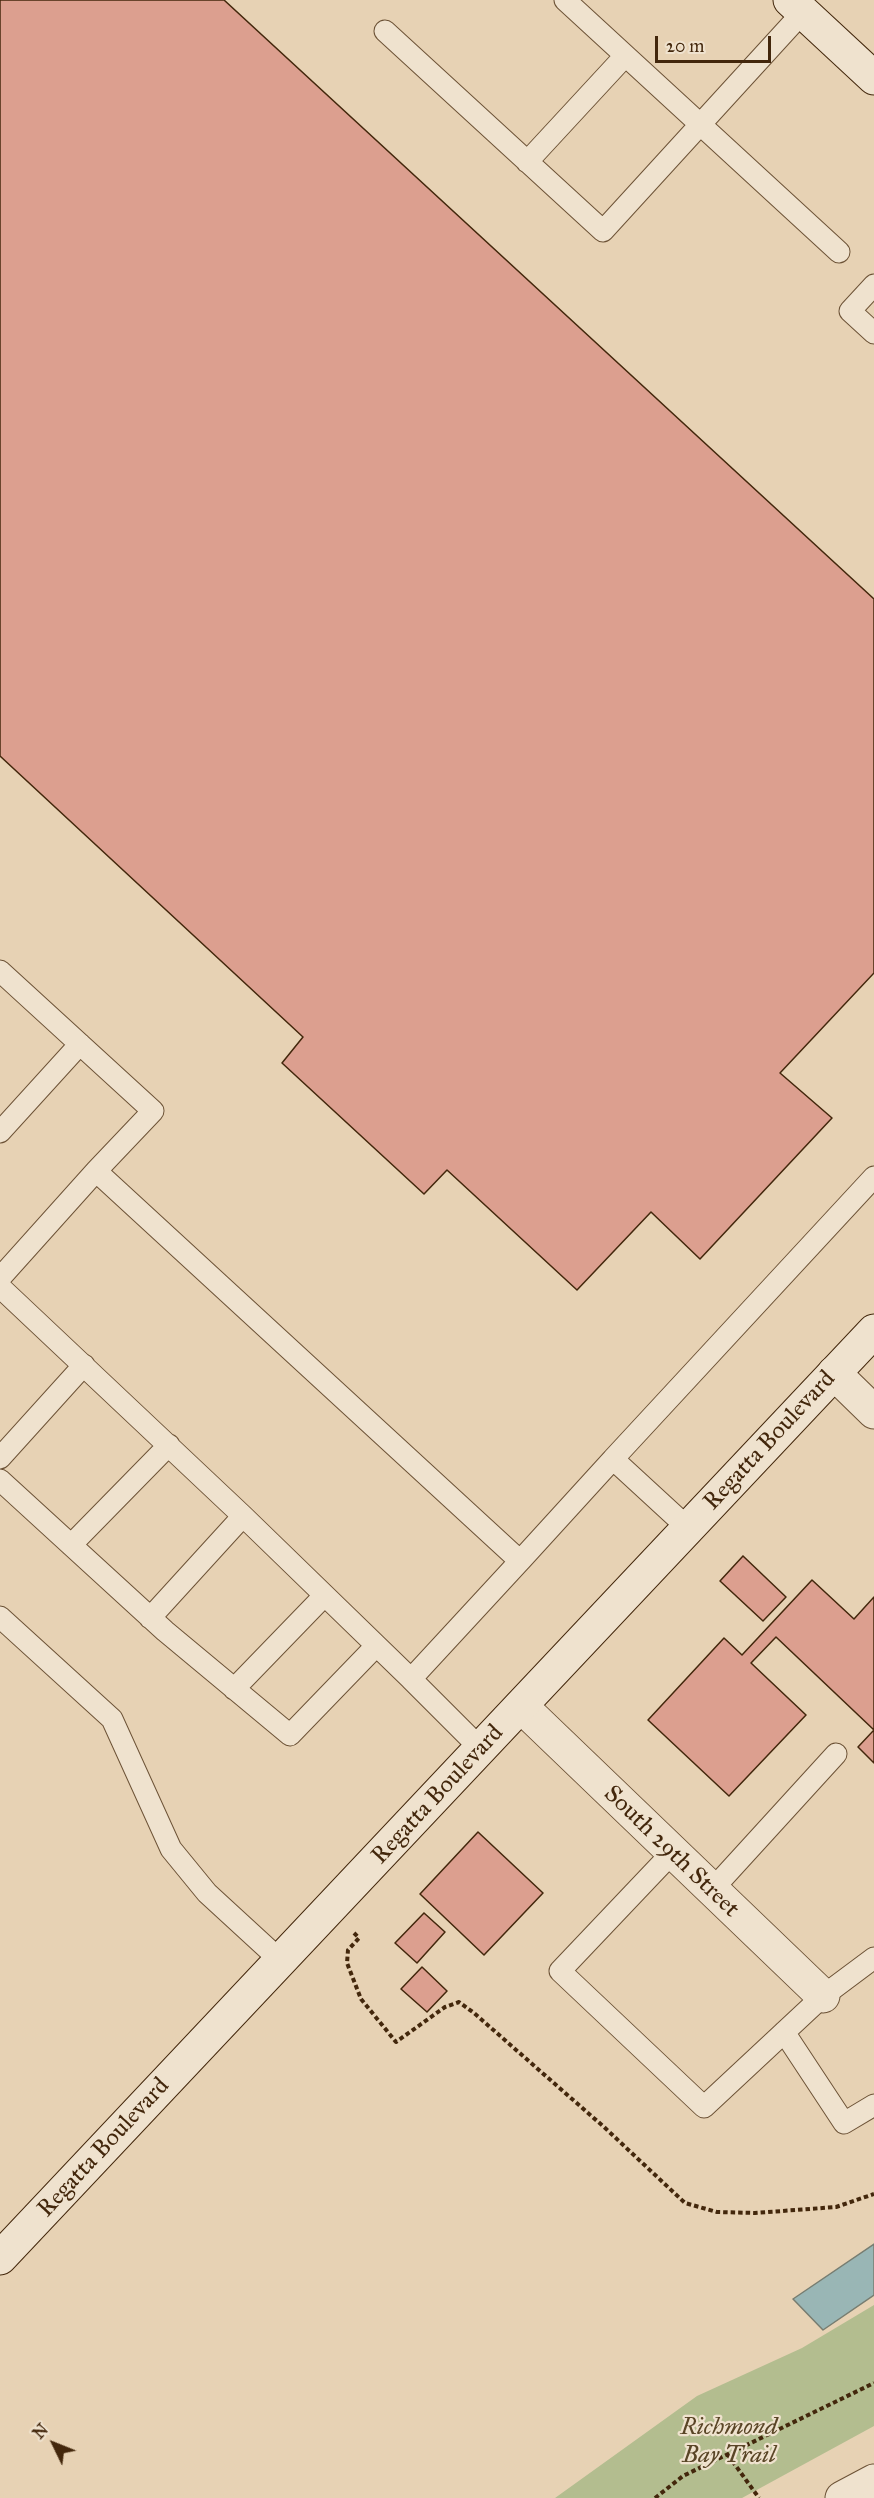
<!DOCTYPE html>
<html>
<head>
<meta charset="utf-8">
<style>
  body { margin:0 }
  #map { position:relative; width:874px; height:2498px; overflow:hidden; background:#e7d2b4; font-family:"IM FELL Great Primer",serif }
  canvas { display:block }
  .north { position:absolute; left:24px; top:2414px; width:60px; height:60px; -webkit-text-stroke:4px #efe2ce; paint-order:stroke; rotate:313deg; font-size:16px; font-weight:700; line-height:24px; text-align:center; color:#43270c }
  .north::after { content:''; display:block; margin:auto; width:21px; height:27px; background:#43270c; clip-path:polygon(50% 0,100% 100%,50% 72%,0 100%) }
  .scale { position:absolute; left:655px; top:36px; width:116px; height:27px; box-sizing:border-box; border:3px solid #43270c; border-top:0; padding-left:8px; font-size:18px; line-height:21px; white-space:nowrap; color:#43270c; -webkit-text-stroke:4px #efe2ce; paint-order:stroke }
</style>
</head>
<body>
<div id="map">
<canvas width="874" height="2498"></canvas>
<div class="north">N</div>
<div class="scale">20 m</div>
</div>
<script>
const c = document.querySelector('canvas').getContext('2d');
c.lineJoin = 'round';
function fillPath(path, color) { c.fillStyle = color; c.fill(path, 'evenodd'); }
const shape = rows => new Path2D(rows.map(r => 'M' + r).join(''));
function trace(path, color, width, dash) { c.strokeStyle = color; c.lineWidth = width; c.lineCap = dash ? 'butt' : 'round'; c.setLineDash(dash || []); c.stroke(path); }
function label(font, color, halo, rows, align = 'center') {
  c.font = font + ' "IM FELL Great Primer",serif'; c.lineWidth = 4.5; c.setLineDash([]); c.textBaseline = 'middle'; c.strokeStyle = halo; c.fillStyle = color; for (const [text, x, y, turn = 0] of rows) {
    c.save(); c.translate(x, y); c.rotate((+turn || 0) * Math.PI / 180); c.textAlign = isNaN(turn) ? turn : align; if (halo) c.strokeText(text, 0, 0); c.fillText(text, 0, 0); c.restore();
  }
}
fillPath(shape([
  [874,2305,874,2426,742,2498,555,2498,697,2396,802,2348]
]), '#b3bd8f');
const water = shape([
  [874,2244,874,2295,823,2330,793,2299,874,2244]
]);
fillPath(water, '#99b6b5');
trace(water, '#777d71', 1.5);
const building = shape([
  [0,0,224,0,874,599,874,973,780,1073,832,1118,700,1259,651,1212,577,1290,447,1170,424,1194,282,1063,303,1037,0,756,0,0],
  [743,1556,786,1597,763,1621,720,1581,743,1556],
  [812,1580,854,1619,874,1597,874,1730,776,1637,751,1663,806,1715,729,1796,648,1720,724,1638,742,1655,812,1580],
  [874,1730,874,1763,858,1747,874,1730],
  [478,1832,543,1893,484,1955,420,1894,478,1832],
  [424,1913,445,1932,417,1963,395,1943,424,1913],
  [422,1967,447,1991,427,2012,401,1989,422,1967]
]);
fillPath(building, '#dc9f8f');
trace(building, '#43270c', 1.5);
const lane = shape([
  [565,0,839,252],
  [385,31,603,231,803,12],
  [527,162,625,56],
  [874,285,850,311,874,333],
  [0,971,153,1111,96,1171],
  [0,1132,80,1044],
  [0,1278,96,1171,520,1561,613,1459],
  [0,1287,243,1516,411,1679,520,1561],
  [0,1458,84,1365],
  [0,1480,165,1631,290,1735,376,1646],
  [688,1528,613,1459,874,1177],
  [71,1545,169,1445],
  [0,1617,112,1719,171,1849,207,1893,281,1961],
  [150,1618,243,1516],
  [411,1679,481,1749],
  [234,1689,324,1596],
  [672,1853,560,1971,704,2107,823,1996,874,1958],
  [711,1891,836,1754],
  [784,2032,844,2123,874,2105]
]);
const street = shape([
  [834,1373,874,1412],
  [521,1706,823,1996],
  [842,2498,874,2481]
]);
const secondary = shape([
  [790,0,874,78],
  [0,2258,874,1331]
]);
trace(lane, '#6c5236', 23);
trace(street, '#6c5236', 35);
trace(secondary, '#43270c', 35);
trace(shape([
  [354,1933,359,1938,348,1950,347,1963,361,1999,396,2042,445,2007,459,2002,474,2013,604,2127,685,2203,717,2212,755,2213,836,2207,874,2194],
  [728,2455,759,2498],
  [655,2498,683,2476,874,2383]
]), '#43270c', 4, [4.5, 3]);
trace(lane, '#efe2ce', 21);
trace(street, '#efe2ce', 33);
trace(secondary, '#efe2ce', 33);
label('24px', '#43270c', '#efe2ce', [
  ["Regatta Boulevard",770,1441,-47],
  ["Regatta Boulevard",438,1795,-47],
  ["South 29th Street",671,1852,44],
  ["Regatta Boulevard",104,2148,-47]
]);
label('italic 24px', '#594526', '#efe2ce', [
  ["Richmond",729,2428],
  ["Bay Trail",729,2456]
]);
</script>
</body>
</html>
